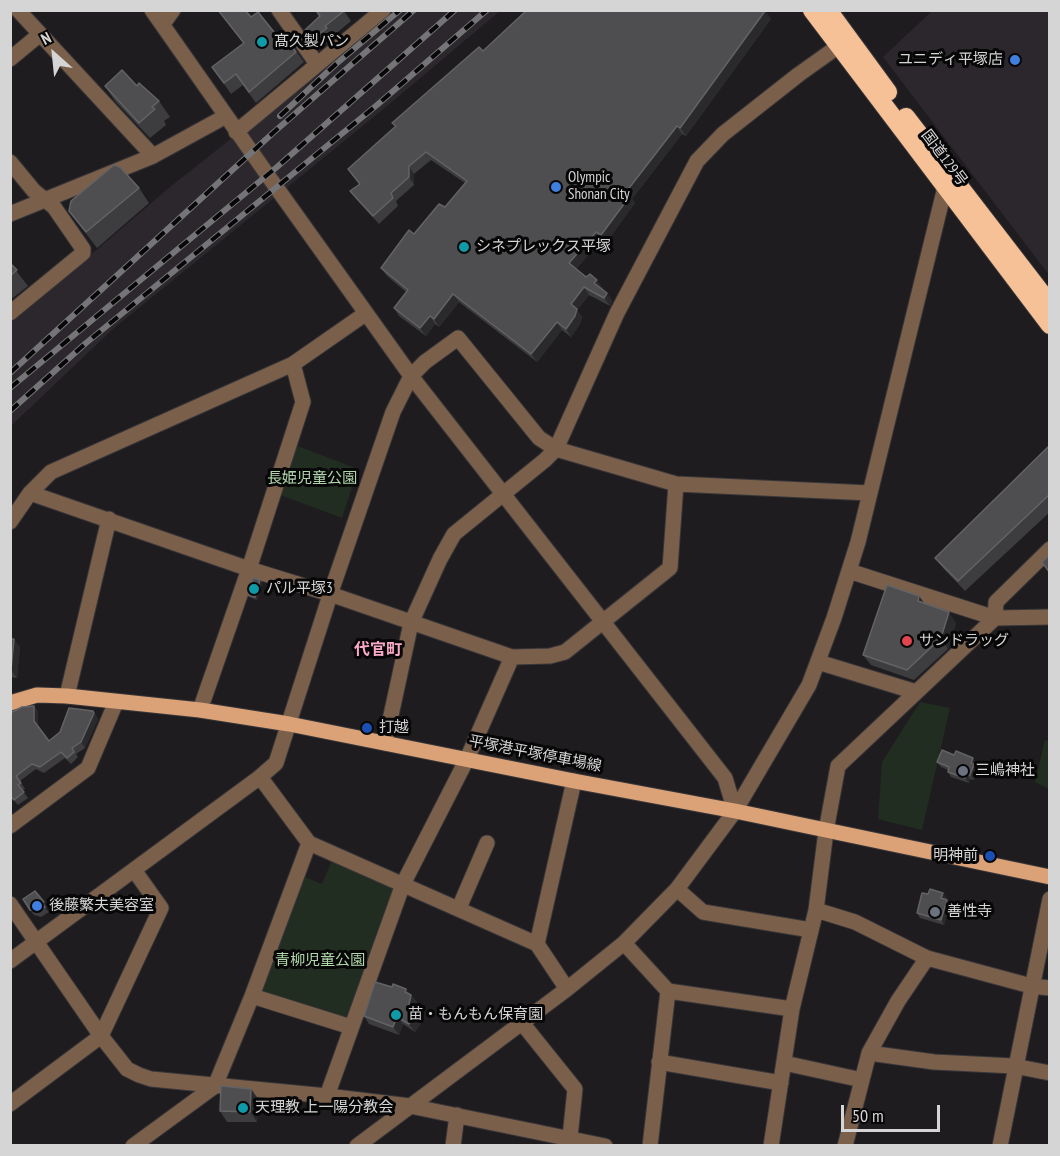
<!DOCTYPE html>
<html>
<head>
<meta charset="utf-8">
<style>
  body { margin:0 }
  #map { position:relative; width:1060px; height:1156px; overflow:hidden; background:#1e1c1f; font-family:"PT Sans Narrow",sans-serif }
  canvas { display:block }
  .frame { position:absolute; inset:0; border:12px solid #d6d5d6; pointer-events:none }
  .north { position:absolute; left:24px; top:24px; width:60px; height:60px; -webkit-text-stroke:4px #080708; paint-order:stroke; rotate:333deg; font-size:16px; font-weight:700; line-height:24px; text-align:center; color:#d6d5d6 }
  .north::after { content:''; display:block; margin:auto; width:21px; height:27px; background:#d6d5d6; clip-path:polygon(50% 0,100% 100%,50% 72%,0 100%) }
  .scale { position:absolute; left:841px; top:1105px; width:99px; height:27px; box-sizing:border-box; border:3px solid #d6d5d6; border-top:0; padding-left:8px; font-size:18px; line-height:21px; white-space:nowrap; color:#d6d5d6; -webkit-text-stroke:4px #080708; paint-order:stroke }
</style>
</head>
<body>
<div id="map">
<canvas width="1060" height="1156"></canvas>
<div class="frame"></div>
<div class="north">N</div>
<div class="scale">50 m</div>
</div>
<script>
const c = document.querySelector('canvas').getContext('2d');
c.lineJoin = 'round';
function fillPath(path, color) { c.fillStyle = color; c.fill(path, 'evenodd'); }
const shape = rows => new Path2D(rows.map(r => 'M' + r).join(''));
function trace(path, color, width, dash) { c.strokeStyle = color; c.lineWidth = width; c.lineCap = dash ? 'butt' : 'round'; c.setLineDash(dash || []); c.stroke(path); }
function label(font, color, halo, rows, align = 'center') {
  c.font = font + ' "PT Sans Narrow","Noto Sans JP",sans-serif'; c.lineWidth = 6; c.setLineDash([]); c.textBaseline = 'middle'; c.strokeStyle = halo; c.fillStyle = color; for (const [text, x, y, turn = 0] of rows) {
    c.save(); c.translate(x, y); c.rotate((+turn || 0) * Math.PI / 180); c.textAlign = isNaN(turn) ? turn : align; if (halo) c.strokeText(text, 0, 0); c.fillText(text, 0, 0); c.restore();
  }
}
fillPath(shape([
  [389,11,500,11,386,107,113,329,11,426,11,323,170,187,315,72],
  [932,11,1049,11,1049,275,883,57]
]), '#2b272d');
fillPath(shape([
  [295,445,358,469,342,518,280,495],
  [920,702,950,708,922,830,878,819,882,762],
  [1045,740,1049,741,1049,789,1035,782],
  [332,860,392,888,394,892,349,1017,345,1018,262,993,261,990,302,876,322,884]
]), '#212d20');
const minor = shape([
  [18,10,153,156],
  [152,10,276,187,411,376,725,778,735,811],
  [279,10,317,64],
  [163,24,173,10],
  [10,59,39,35],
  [236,132,383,10],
  [10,162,34,191,54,207,83,249,83,253,10,313],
  [10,214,153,156,226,116],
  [30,493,249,569,330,594,512,657,550,656,565,652,670,568,676,484],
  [10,522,30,493,51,472,293,364,365,314],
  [849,571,995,618,1050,617],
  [818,662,916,692],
  [67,696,109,519],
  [200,710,249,569,303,402,293,364],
  [385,743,411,623,440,559,454,534,545,460,556,449,617,313,697,161,723,134,798,75,847,40],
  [10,826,88,768,116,702],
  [309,843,537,944,567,989],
  [677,889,703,912,811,930],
  [10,904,101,1036,127,1069,139,1075,151,1079,327,1096,410,1106,605,1146],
  [459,908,487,843],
  [816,910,855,922,927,958,1031,986,1050,988],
  [624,943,668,991,650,1146],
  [537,944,574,781],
  [10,961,260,777,276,763,333,586,393,412,411,376,425,362,458,338,539,438,556,449,676,484,870,493],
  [668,991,792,1009],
  [252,996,351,1027],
  [522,1023,575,1089,570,1137],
  [869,1053,934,1062,1014,1066,1050,1073],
  [659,1062,781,1083],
  [784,1063,862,1080],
  [327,1096,403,884,467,759,512,657],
  [10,1104,101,1036,161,908,134,870],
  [133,1146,215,1086,252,996,309,843,260,777],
  [357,1146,567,989,624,943,677,889,735,811,809,685,834,618,858,542,947,179],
  [453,1146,457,1115],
  [771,1146,792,1009,816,910,826,831,838,766,995,618,996,602,1050,549],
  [845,1146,869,1053,898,1001,927,958],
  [1000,1146,1050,899]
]);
const major = shape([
  [10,703,37,695,67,696,200,710,289,724,574,781,735,811,1050,877]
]);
const highway = shape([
  [812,10,1050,325],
  [828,10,888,92],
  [906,117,1050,304]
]);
trace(minor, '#383639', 17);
trace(major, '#383639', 17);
trace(highway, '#383639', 20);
trace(minor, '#7a5f4b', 15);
trace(major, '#daa276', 15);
trace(highway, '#f6c196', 18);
const rail = shape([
  [280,116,336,64,400,10],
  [10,373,274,132,414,10],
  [10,388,277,167,455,10],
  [10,411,86,343,377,105,487,10]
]);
trace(rail, '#757476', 6);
trace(rail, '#080708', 4, [11]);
fillPath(shape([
  [218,10,251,17,286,47,290,43,304,62,256,103,243,85,231,94,212,67,243,43],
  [315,10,344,11,351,21,333,36,334,38,319,50,305,30,319,17],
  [765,11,771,19,686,136,682,134,632,199,635,203,606,243,601,240,576,269,603,288,602,289,607,293,612,301,610,306,589,295,577,310,582,317,580,324,571,337,562,330,537,362,459,302,439,327,435,324,426,336,399,316,394,308,406,292,387,276,381,268,414,234,445,207,465,183,431,160,414,174,414,185,396,201,398,206,379,224,356,199,350,191,359,184,348,169,395,127,392,123,483,51],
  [105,86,137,86,159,101,170,117,164,121,166,125,150,138,115,101],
  [139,188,149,203,97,248,69,211],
  [10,263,28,286,10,300],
  [1050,445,1050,512,965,591,943,568,935,558],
  [260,580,262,583,257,600,249,597,248,595],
  [919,596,924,603,956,623,948,649,914,680,871,665,863,655],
  [10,639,20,647,17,678,10,677],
  [34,706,38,712,38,726,49,741,93,711,98,719,85,748,76,754,78,757,71,764,65,758,44,773,36,769,20,781,25,789,22,790,28,798,18,805,10,796,10,713],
  [937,762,977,764,976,766,978,769,974,780,970,779,969,783,951,777,948,772,948,770,941,767],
  [947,898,946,899,950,905,944,925,920,918,917,913],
  [23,899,47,907,46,909,49,912,41,917,34,915],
  [392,987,406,989,417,1002,415,1009,418,1011,424,1019,415,1032,403,1024,399,1035,369,1024,364,1016],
  [251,1089,258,1099,257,1122,227,1122,220,1111]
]), '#3d3d3f');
fillPath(shape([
  [763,10,766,10,765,11,771,19,686,136,680,128],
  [677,126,682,134,632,199,635,203,606,243,601,235,626,192],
  [409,166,414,174,414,185,409,177],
  [596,232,601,240,574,271,569,263],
  [597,280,603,288,600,291,594,283],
  [584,287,589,295,577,310,582,317,580,324,571,337,566,329,571,304],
  [607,293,612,301,610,306,604,298],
  [453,294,459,302,439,327,434,319],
  [430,316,435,324,426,336,420,328],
  [557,322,562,330,537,362,531,354],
  [260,580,262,583,257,600,255,597],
  [919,596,926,606,918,601],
  [949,612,956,623,948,649,941,638],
  [14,639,20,647,17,678,11,670],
  [34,706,38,712,38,727,34,721],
  [93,711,98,719,85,748,81,742],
  [973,758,977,764,976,766,978,769,974,780,970,775,971,763],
  [967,774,970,779,969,783,965,778],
  [943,893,947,898,945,903,941,898],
  [947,900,950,905,944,925,941,920],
  [44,902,47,907,46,909,42,903],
  [406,989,417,1002,414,1012,409,1004,405,992],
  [418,1011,424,1019,415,1032,409,1024],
  [397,1017,403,1024,399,1035,393,1027],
  [251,1089,258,1099,257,1122,250,1112]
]), '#2a292c');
const building = shape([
  [218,10,245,10,251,17,258,12,286,47,290,43,296,52,249,92,236,74,224,83,212,67,244,43,218,10],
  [316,10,344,11,325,26,327,28,312,40,305,30,320,16,316,10],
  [527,10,765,11,680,128,677,126,626,192,630,196,601,235,596,232,569,263,586,277,590,274,597,280,594,283,607,293,604,298,584,287,571,304,577,309,575,316,566,329,557,322,531,354,453,294,434,319,430,316,420,328,394,308,408,290,381,268,409,230,414,234,439,204,445,207,467,181,426,152,409,166,409,177,391,193,393,198,373,216,350,191,360,184,348,169,396,126,392,123,479,47,483,51,527,10],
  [122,70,137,86,139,83,159,101,152,107,155,109,139,123,105,86,122,70],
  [114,165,120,167,139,188,86,232,69,211,71,201,114,165],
  [10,263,17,270,10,276,10,263],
  [1050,445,1050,494,958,581,935,558,1050,445],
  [1050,555,1050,573,1042,562,1050,555],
  [253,578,260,580,255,597,248,595,253,578],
  [887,585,919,596,918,601,949,612,941,638,907,670,863,655,887,585],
  [10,639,14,639,11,670,10,670,10,639],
  [34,706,34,721,49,741,60,732,69,708,93,711,94,713,81,742,72,748,74,752,67,758,61,752,40,767,32,764,16,776,21,783,18,785,24,792,14,800,10,795,10,713,22,707,34,706],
  [942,750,954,755,956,751,973,758,971,763,974,764,970,775,967,774,965,778,948,772,949,767,937,762,942,750],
  [930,889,943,893,941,898,947,900,941,920,917,913,922,893,928,894,930,889],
  [35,891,44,902,42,903,45,907,37,911,30,910,23,899,35,891],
  [375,982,392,987,393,984,406,989,405,992,411,995,409,1004,418,1011,409,1024,397,1017,393,1027,364,1016,375,982],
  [221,1086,251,1089,250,1112,220,1111,221,1086]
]);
fillPath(building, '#4e4e50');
trace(building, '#636365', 1.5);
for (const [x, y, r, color] of [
  [262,42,6,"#0f9aa8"],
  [1015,60,6,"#3f7fe0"],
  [556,187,6,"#3f7fe0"],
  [464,247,6,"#0f9aa8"],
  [254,589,6,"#0f9aa8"],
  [907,641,6,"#e0444e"],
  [367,728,6,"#1a4fb4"],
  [963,771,6,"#6b7280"],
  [990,856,6,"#1a4fb4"],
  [37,906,6,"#3f7fe0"],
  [935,912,6,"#6b7280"],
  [396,1015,6,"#0f9aa8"],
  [243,1108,6,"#0f9aa8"]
]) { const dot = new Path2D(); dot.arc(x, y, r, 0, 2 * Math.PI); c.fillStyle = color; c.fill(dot); trace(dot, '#080708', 2); }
label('15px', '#d6d5d6', '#080708', [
  ["髙久製パン",274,42],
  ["ユニディ平塚店",1003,60,"right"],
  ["Olympic",568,178],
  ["Shonan City",568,195],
  ["シネプレックス平塚",476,247],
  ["パル平塚3",266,589],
  ["サンドラッグ",919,641],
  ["打越",379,728],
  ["三嶋神社",975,771],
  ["明神前",978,856,"right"],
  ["後藤繁夫美容室",49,906],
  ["善性寺",947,912],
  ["苗・もんもん保育園",408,1015],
  ["天理教 上一陽分教会",255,1108]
], 'left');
label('15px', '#d6d5d6', '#080708', [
  ["国道129号",944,158,53],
  ["平塚港平塚停車場線",535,754,11]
]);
label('15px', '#b0d7aa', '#080708', [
  ["長姫児童公園",312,479],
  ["青柳児童公園",320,961]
]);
label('bold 16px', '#faaac7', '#080708', [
  ["代官町",378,650]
]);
</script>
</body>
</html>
